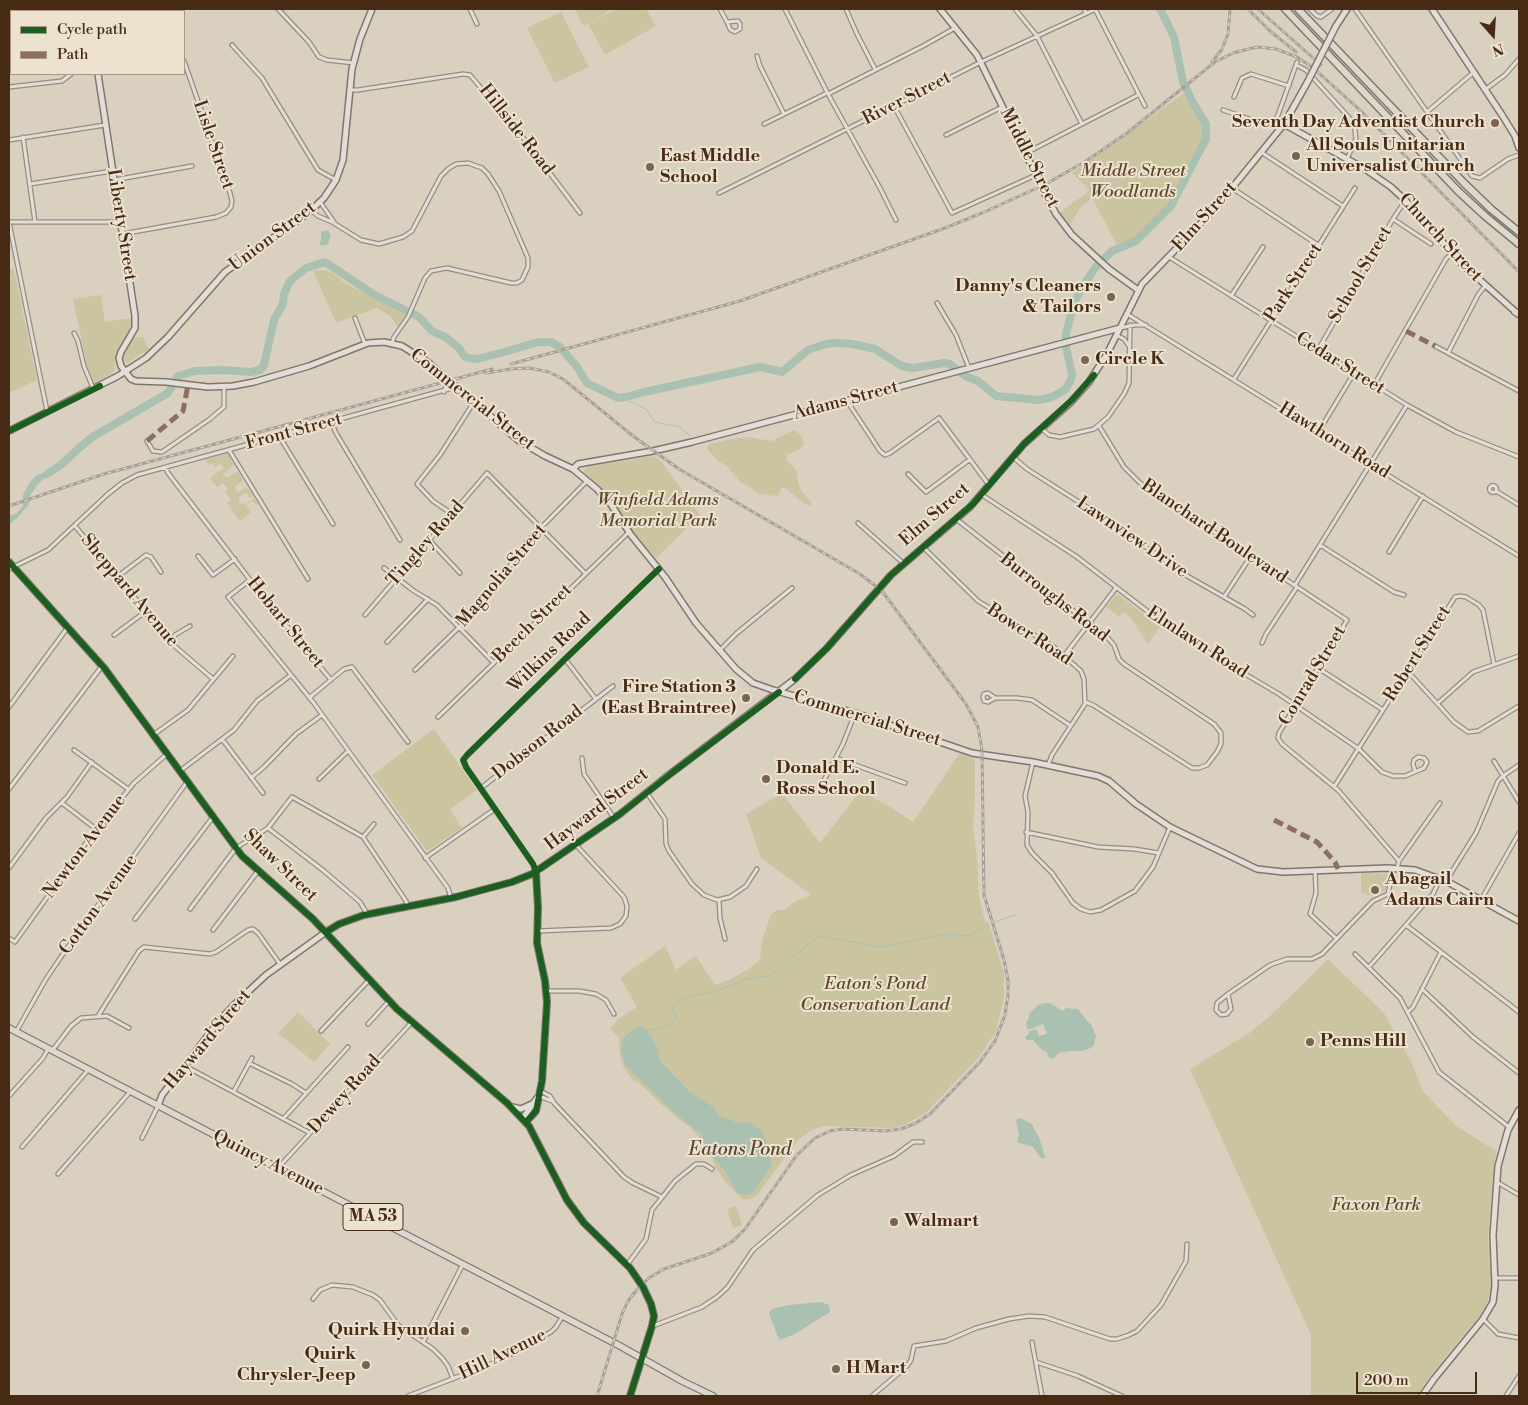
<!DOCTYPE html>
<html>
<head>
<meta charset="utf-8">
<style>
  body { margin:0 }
  #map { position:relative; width:1528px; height:1405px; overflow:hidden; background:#dad0c0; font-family:"Libre Bodoni",serif }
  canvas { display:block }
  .frame { position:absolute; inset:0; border:10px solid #482b14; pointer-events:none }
  .legend { position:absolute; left:10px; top:10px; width:175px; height:65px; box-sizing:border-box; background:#ede2d0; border:1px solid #ab9985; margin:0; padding:6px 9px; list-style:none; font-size:15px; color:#482b14 }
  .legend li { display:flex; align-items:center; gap:10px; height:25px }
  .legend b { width:25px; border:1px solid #ab9985 }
  .north { position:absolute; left:1468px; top:10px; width:50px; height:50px; -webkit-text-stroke:4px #ede2d0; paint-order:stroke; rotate:161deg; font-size:14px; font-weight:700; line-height:20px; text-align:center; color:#482b14 }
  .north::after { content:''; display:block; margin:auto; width:18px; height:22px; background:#482b14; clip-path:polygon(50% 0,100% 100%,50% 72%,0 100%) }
  .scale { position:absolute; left:1356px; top:1372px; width:121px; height:22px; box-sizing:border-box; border:2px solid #482b14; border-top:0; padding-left:6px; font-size:15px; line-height:18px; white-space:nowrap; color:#482b14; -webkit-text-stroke:4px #ede2d0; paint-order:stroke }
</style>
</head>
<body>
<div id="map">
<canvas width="1528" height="1405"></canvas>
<div class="frame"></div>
<ul class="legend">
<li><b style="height:6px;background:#1b5e20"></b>Cycle path</li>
<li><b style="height:6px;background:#8d6e63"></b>Path</li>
</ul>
<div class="north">N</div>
<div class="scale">200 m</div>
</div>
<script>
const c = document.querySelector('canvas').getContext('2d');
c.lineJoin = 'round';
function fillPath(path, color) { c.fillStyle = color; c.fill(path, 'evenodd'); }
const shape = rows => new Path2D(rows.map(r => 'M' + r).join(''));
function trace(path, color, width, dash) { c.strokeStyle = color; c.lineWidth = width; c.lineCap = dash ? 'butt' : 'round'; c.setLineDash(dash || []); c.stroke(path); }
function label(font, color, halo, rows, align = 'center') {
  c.font = font + ' "Libre Bodoni",serif'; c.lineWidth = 4; c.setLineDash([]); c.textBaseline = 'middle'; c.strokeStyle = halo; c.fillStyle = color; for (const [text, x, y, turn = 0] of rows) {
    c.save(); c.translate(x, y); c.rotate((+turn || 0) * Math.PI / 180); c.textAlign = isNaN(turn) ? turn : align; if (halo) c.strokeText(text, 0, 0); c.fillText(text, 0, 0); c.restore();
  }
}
fillPath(shape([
  [574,9,613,9,584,26],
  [616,9,646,9,656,26,605,55,588,24],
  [561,12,589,67,555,83,527,28],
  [1187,91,1203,119,1207,129,1206,139,1171,206,1136,241,1117,245,1092,198,1080,208,1069,227,1057,215,1089,191,1087,187,1072,173],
  [9,269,14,269,37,380,10,392,9,392],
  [313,270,330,271,345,283,405,315,398,327,390,316,377,308,336,323],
  [101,295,105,322,131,318,132,322,129,332,116,353,114,371,111,374,94,383,87,365,73,299],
  [134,337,143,337,149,349,128,363,124,360,123,355],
  [795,430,802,436,804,444,800,449,787,455,786,459,796,470,799,485,803,493,811,502,812,506,805,504,785,488,781,488,779,494,776,496,758,494,753,489,740,482,727,466,718,461,708,450,708,445,710,444,731,439,749,437,771,441],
  [228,453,234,465,223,474,227,478,238,471,243,480,235,487,238,493,247,487,253,496,250,498,246,492,239,497,240,499,238,501,240,504,243,503,244,505,254,498,258,504,256,505,253,501,246,505,251,512,240,521,227,503,231,500,225,491,228,488,223,483,217,487,210,478,224,468,220,463,215,467,212,463,208,465,205,460],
  [654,456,661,461,700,515,656,558,631,530,606,492,584,472,585,468,587,467],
  [1116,595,1119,595,1160,627,1148,644,1130,617,1123,612,1119,617,1106,607],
  [434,729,477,790,450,809,462,828,427,851,372,775],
  [960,753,975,759,975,799,973,827,977,858,979,896,985,922,988,921,1004,973,1004,998,996,1031,980,1056,926,1113,904,1125,893,1128,824,1126,811,1130,798,1140,758,1194,751,1199,743,1200,728,1185,715,1167,709,1150,693,1130,671,1113,639,1083,633,1080,624,1068,620,1056,619,1037,610,1029,618,1019,637,1007,620,978,665,946,676,970,696,956,715,985,729,980,747,970,760,960,762,941,771,914,777,910,784,910,796,901,812,895,761,858,746,814,782,793,820,843,860,791,889,806,913,822],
  [1361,873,1390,874,1386,890,1381,893,1372,896,1361,893],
  [1328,959,1384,1013,1411,1062,1423,1091,1456,1126,1496,1151,1488,1235,1491,1285,1488,1300,1482,1313,1430,1376,1417,1396,1311,1396,1311,1335,1190,1069,1251,1032,1273,1013],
  [298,1012,330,1044,314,1062,278,1033],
  [736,1206,742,1225,733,1228,727,1209]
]), '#cac4a1');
fillPath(shape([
  [328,230,331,235,328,244,321,246,319,242,321,241,321,232],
  [56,469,38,484,30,496,29,504,19,516,9,525,9,516,17,513,23,506,23,495,29,483,37,475],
  [1044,1003,1050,1003,1063,1011,1066,1008,1078,1009,1088,1022,1091,1024,1096,1036,1094,1045,1091,1048,1081,1051,1069,1051,1059,1053,1053,1059,1047,1056,1048,1053,1041,1049,1033,1040,1027,1040,1025,1037,1029,1034,1026,1023,1028,1020,1030,1013,1038,1005],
  [640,1026,644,1028,652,1038,657,1048,660,1061,691,1093,713,1107,719,1116,736,1122,751,1123,762,1132,770,1152,771,1166,757,1187,751,1194,746,1195,738,1193,732,1185,726,1172,713,1157,700,1133,675,1113,625,1065,621,1049,623,1041,626,1035],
  [1020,1118,1032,1124,1040,1140,1045,1157,1043,1159,1040,1157,1033,1147,1017,1142,1019,1134,1016,1122,1017,1119],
  [821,1302,829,1305,830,1312,793,1335,779,1340,769,1313,772,1309,789,1305]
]), '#aac0b0');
fillPath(shape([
  [1043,1024,1047,1034,1039,1036,1036,1029,1027,1032,1027,1034,1025,1035,1025,1031]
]), '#dad0c0');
trace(shape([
  [626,397,629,401,646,409,655,422,680,427,690,436],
  [995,922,1015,915],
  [647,1031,671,1025,677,1017,672,1008,680,999,723,989,746,979,769,976,819,936,880,947,949,934,969,936,988,924]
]), '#aac0b0', 1);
trace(shape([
  [47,474,61,465,80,447,94,436,168,393,178,376,195,371,223,370,251,372,260,370,264,365,274,320,283,304,284,294,290,281,306,268,325,262,373,294,419,317,432,331,447,338,459,348,464,356,468,358,477,359,508,351,538,342,551,342,560,347,577,367,587,383,618,398,626,397,644,392,760,367,782,372,808,350,826,344,835,343,852,344,875,349,900,365,906,367,913,368,944,363,950,364,965,376,978,381,996,396,1039,400,1052,397,1066,389,1071,379,1072,374,1066,347,1066,334,1074,303,1080,291,1095,268,1112,251,1136,241,1171,206,1206,139,1206,124,1193,103,1183,82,1174,37,1160,9]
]), '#aac0b0', 8);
const street = shape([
  [165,9,166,11],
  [278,9,309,42,319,57,327,60,354,63],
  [470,9,477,24],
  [720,9,727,22,730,29,731,30,735,32,740,29,740,24,738,21,727,22],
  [785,9,828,94,880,188,896,220],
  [846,9,857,34,875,69],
  [1015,9,1037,36,1082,124],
  [1084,9,1086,13],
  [1095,9,1145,106],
  [1310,9,1317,16,1321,17,1332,9],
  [1355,9,1472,176,1480,178,1508,159,1519,155],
  [172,11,176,9],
  [232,45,262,78,318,170,336,180],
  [757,56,760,66,784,114],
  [1296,65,1306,70,1354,123,1356,139,1347,159],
  [9,87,62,81,71,74],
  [1486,89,1505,75,1519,59],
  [349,90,358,90,463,74,470,75,524,139,580,213],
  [828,94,923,46,955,28],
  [1234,97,1242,78,1251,74,1289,86],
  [894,106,952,213,1036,175],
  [1223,110,1264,124,1274,122,1278,115,1297,62],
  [1427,112,1474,72],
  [764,124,827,93],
  [946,135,1002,107],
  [23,137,35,222],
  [9,140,105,125],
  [1261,152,1343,206],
  [1026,153,1138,95],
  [114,180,192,166],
  [30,184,112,171],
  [1232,188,1318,245],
  [719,193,981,62,1096,9],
  [320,202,334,222],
  [311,210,318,216,332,222,361,240,379,244,403,237,412,231,441,176,448,169,456,164,468,163,482,168,488,174,499,191,528,258,528,267,522,280,517,283,511,283,447,268,431,271,425,278,408,317,394,337,392,343],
  [1393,219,1431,244],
  [122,234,216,217,226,213,231,207,232,201,230,193,184,61],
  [1169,257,1407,405,1456,432,1519,457],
  [1231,296,1263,247],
  [937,303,956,335,969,368],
  [1127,314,1519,556],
  [355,318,365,344],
  [1120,328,1135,325,1146,325],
  [74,333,78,341,84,366,93,388],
  [1116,335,1124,339,1129,346],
  [1435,346,1519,391],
  [1318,350,1393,219,1405,201],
  [1448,353,1478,295,1485,286],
  [1234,379,1355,188],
  [1374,385,1446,259,1452,253],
  [444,392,448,380],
  [847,401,880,451,885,455,890,453,939,418,989,485],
  [47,411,9,222,120,222],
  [331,422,336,433,400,540],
  [1099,426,1124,467,1140,483,1347,620,1279,733,1278,738,1282,744,1338,790,1399,861],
  [1041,428,1049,435,1060,437,1094,429,1108,417,1124,394,1129,383,1130,325],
  [1319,431,1354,373],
  [279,436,333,524],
  [147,441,153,451,162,452,210,419,224,407,224,387],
  [229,450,308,579],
  [1013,457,1027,469,1104,518,1189,577,1245,609,1253,615],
  [165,467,168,473,267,602,331,680],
  [908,474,926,492,969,460],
  '1489.5 489a3.5 3.5 0 1 1 7 0a3.5 3.5 0 1 1-7 0Z',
  [1496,491,1519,505],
  [982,495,1077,557,1177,634,1279,694,1359,749,1382,772,1393,776,1405,776,1424,768,1427,762,1424,758,1418,757,1414,760,1413,764,1415,771],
  [452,514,433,501,417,484,440,455,474,402],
  [956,519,1107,637,1114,645,1119,659,1124,664,1214,724,1221,733,1221,744,1217,752,1207,765,1199,768,1192,768,1093,705,1085,702],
  [858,523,903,563],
  [75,526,135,598,164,637,213,679],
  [430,541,460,573],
  [1320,545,1394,592,1404,595],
  [923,547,978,601,1054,647,1081,671,1084,679,1085,704,1052,755,1048,765],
  [1389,552,1423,496],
  [198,556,213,575,235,559],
  [384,568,414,591,437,605,494,663],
  [9,569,48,550,108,494,122,483,137,475,456,387],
  [117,577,146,555,151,557,161,572],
  [250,580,228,597,313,702,448,888,451,898],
  [1295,585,1407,405],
  [1224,597,1251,556],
  [365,615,487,473,585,573],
  [114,635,145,612],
  [169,642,175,635,190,626],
  [387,642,428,599],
  [1262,643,1266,634,1297,587],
  [720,650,737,633,792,588],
  [1064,656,1116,588],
  [565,659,595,698],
  [1318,668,1383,710],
  [415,670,481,606,495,589,523,546,587,481],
  [1407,672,1413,677,1454,722,1468,732,1478,731,1519,706],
  [988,693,995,698,988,702,984,701,983,697,984,694,988,693],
  [309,698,344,669,352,667,408,742],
  [995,698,1017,698,1032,700,1071,726],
  [1438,703,1473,672,1519,656],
  [9,707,68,627],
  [438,717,629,532],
  [153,735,188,710,233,656],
  [222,739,263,793],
  [74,750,128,789],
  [582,758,584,774,614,818],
  [836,758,905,783],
  [1494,761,1519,802],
  [1033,762,1025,796,1028,812,1027,845,1032,853,1052,873,1073,903,1081,909,1090,912,1101,910,1135,891,1153,867,1170,827],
  [180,771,234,730,257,701,291,675],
  [251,778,264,767,296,734,322,715],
  [319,779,348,751],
  [822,784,843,744,855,713],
  [1334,787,1455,597,1460,596,1466,597,1479,605,1483,610,1494,664],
  [481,788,613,686],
  [9,789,102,666],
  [647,793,665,819,666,844,669,851,692,884,704,895,717,900,730,897,746,886,757,869],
  [62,803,96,829],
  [268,828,324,871,360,902,367,914],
  [1026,832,1098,847,1134,849,1159,853],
  [363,837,374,824],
  [425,858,495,809],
  [9,868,46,818,67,797,92,762],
  [1397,868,1399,861,1440,803],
  [1315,870,1316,893,1310,914,1337,939],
  [536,871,532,862,466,767,464,759,658,569],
  [1446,881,1476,833,1498,781,1503,776,1519,765],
  [719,900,720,918,725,939],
  [1481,900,1519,833],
  [190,909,236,848,268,828,292,797,363,837,406,901,408,906],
  [135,919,213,817],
  [1406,925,1519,1012],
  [213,930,258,871],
  [537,931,611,928,620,924,626,916,627,906,624,897,576,845],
  [9,938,15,942,96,829,134,783,167,754],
  [1355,954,1400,998,1439,1072,1509,1127],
  [1369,967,1433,894,1440,879],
  [1422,989,1473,1037,1519,1073],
  [546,991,579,991,596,994,606,1000,614,1014],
  [1228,994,1231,1009,1227,1014,1221,1015,1216,1010,1217,1003,1228,994,1270,965,1287,959,1312,959,1322,954,1373,901,1388,894,1393,869],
  [1408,1012,1413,1007,1441,952],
  [98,1016,139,951,144,947,210,954,216,952,248,930,253,929,258,933,280,964],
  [368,1024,389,1001],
  [321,1031,369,980],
  [16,1032,46,979,65,951,187,782],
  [52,1051,71,1026,81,1018,107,1016,129,1028],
  [249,1063,292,1084,306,1093],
  [185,1066,310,1133],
  [234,1091,252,1058],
  [540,1091,550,1096,554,1103,624,1177,633,1183,662,1197],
  [9,1096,43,1058,48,1049],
  [539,1096,552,1101],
  [284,1118,348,1047],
  [142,1138,158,1106],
  [22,1147,88,1070],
  [278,1168,412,1022],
  [58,1174,130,1092],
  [1497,1182,1519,1195],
  [627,1265,646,1239,652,1210,675,1181,696,1164,704,1164,712,1169],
  [1495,1278,1519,1278],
  [313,1299,320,1290,332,1285,353,1287,373,1295,380,1300,398,1325,433,1349,442,1358,448,1366,453,1379],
  [1483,1319,1498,1334,1519,1338],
  [653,1326,702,1307,717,1297,727,1288,753,1250,818,1195,851,1175,894,1156,913,1142,922,1142],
  [423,1342,463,1264],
  [1032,1342,1042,1396],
  [1036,1362,1078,1376,1122,1396],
  [408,1396,496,1362,551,1332,556,1327,562,1317],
  [872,1396,907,1366,911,1360,914,1346,946,1341,976,1328,1009,1319,1029,1316,1045,1317,1110,1339,1117,1339,1129,1335,1137,1331,1161,1305,1186,1261,1187,1244],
  [1506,1396,1519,1376]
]);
const secondary = shape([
  [88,9,89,11],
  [940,9,977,55,1040,183],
  [1432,9,1502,115,1515,136,1519,148],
  [1336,26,1347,9],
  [98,74,135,316,135,328,121,352,119,358,121,366,131,379,136,381,166,382,208,387,233,386,254,382,309,366,368,343,384,342,402,346,429,363,518,440,545,456,573,469,597,489,610,503,631,535,665,577,696,623,736,669,753,683,773,690,855,713,972,753,1033,762,1098,776,1109,781,1136,804,1170,827,1257,869,1283,872,1387,868,1415,870,1448,882,1519,921],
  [1284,124,1365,169,1391,187,1406,201,1462,264,1518,314],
  [1044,192,1056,214,1072,235,1109,269,1138,290],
  [9,431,118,376,146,358,168,337,225,272,308,213,324,198,336,180,343,160,352,69,360,39,372,9],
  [573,469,578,464,653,451,692,442,1120,328],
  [9,562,105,669,242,856,313,919,397,1009,507,1103,529,1126,567,1200,584,1223,630,1268,643,1287,651,1304,654,1316,652,1326,630,1396],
  [158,1106,162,1095,220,1020,237,1002,266,975,326,932,339,924,364,915,456,897,512,882,532,874,620,814,666,777,795,679,827,648,891,575,970,507,1024,444,1070,403,1089,382,1107,354,1142,284,1206,218,1232,188,1284,124,1307,83],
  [512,1107,521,1109,532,1104],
  [523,1118,537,1098],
  [526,1122,536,1111,542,1081,547,1002,545,981,537,943,538,908,536,872],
  [1422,1396,1434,1379,1483,1319,1493,1302,1495,1285,1493,1235,1498,1166,1508,1130,1519,1110]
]);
const primary = shape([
  [1515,312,1519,314],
  [9,1028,620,1346,682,1381,713,1396]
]);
const highway = shape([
  [1285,9,1458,191,1485,216,1519,244],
  [1298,9,1464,183,1491,209,1519,232]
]);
trace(street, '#968c81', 5.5);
trace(secondary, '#80766b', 8);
trace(primary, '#80766b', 8);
trace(highway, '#80766b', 9);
trace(street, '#e2ded5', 3);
trace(secondary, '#e2ded5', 5);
trace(primary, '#ddd8ce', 5.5);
trace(highway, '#ddd8ce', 6);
const rail = shape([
  [1248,9,1270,31,1296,52],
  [1258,9,1321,65],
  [1212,62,1222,49,1228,34,1230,9],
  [1311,66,1361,111,1519,272],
  [511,364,740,301,945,228,982,213,1046,184,1086,161,1127,133,1215,62,1233,53,1257,47,1276,49,1297,57,1315,69],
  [486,373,511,369,529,368,549,372,563,379,633,436,679,469,860,574,882,591,966,704,978,727,982,750,984,895,1004,960,1008,980,1008,995,1005,1015,995,1041,980,1062,930,1114,916,1123,901,1129,885,1131,843,1129,830,1131,815,1138,797,1155,745,1229,733,1241,712,1253,664,1269,649,1278,639,1287,628,1301,622,1314,597,1396],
  [9,506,104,474,492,369]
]);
trace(rail, '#a8a098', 3);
trace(rail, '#ede2d0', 1, [4]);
const secondaryBridge = shape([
  [1307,83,1336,26],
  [1040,183,1044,192]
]);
trace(secondaryBridge, '#80766b', 8, []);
trace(secondaryBridge, '#e2ded5', 5);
trace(shape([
  [1406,331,1435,346],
  [147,441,183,411,188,385],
  [1274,820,1317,842,1335,862,1338,869]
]), '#8d6e63', 5, [10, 5]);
trace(shape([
  [9,431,100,386],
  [9,562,105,669,242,856,313,919,397,1009,507,1103,529,1126,567,1200,584,1223,630,1268,643,1287,651,1304,654,1316,652,1326,630,1396],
  [795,679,827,648,891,575,973,504,1024,444,1073,399,1094,375],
  [326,932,339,924,364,915,456,897,512,882,532,874,620,814,673,772,779,692],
  [526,1122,536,1111,542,1081,547,1002,545,981,537,943,538,908,536,872,533,864,466,767,463,760,467,755,565,659,659,569]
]), '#1b5e20', 6);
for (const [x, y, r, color] of [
  [1495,123,5,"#7b6550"],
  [1296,156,5,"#7b6550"],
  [650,167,5,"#7b6550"],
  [1111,297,5,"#7b6550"],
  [1085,360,5,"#7b6550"],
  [746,698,5,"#7b6550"],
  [766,779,5,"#7b6550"],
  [1375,890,5,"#7b6550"],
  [1310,1042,5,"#7b6550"],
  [894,1222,5,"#7b6550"],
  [465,1331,5,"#7b6550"],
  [366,1365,5,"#7b6550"],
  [836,1369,5,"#7b6550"]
]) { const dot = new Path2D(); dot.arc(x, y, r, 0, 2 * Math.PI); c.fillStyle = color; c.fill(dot); trace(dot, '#ede2d0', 2); }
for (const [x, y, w] of [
  [373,1217,60]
]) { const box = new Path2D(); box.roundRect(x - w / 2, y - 13.5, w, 27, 4); c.fillStyle = '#ede2d0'; c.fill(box); trace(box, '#482b14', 1); }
label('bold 16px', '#482b14', null, [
  ["MA 53",373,1217]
]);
label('18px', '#482b14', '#ede2d0', [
  ["River Street",907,99,-27],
  ["Hillside Road",516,130,52],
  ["Lisle Street",213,145,71],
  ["Middle Street",1029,158,63],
  ["Elm Street",1205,217,-48],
  ["Liberty Street",121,225,81],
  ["Union Street",273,237,-37],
  ["Church Street",1440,238,47],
  ["School Street",1361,275,-60],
  ["Park Street",1294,283,-57],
  ["Cedar Street",1340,364,32],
  ["Commercial Street",472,400,38],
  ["Adams Street",846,401,-15],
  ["Front Street",294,432,-15],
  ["Hawthorn Road",1334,441,32],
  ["Elm Street",935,515,-41],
  ["Blanchard Boulevard",1214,532,34],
  ["Lawnview Drive",1132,538,34],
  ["Tingley Road",426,544,-49],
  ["Magnolia Street",502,576,-50],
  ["Sheppard Avenue",129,591,50],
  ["Burroughs Road",1054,598,38],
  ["Hobart Street",285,623,51],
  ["Beech Street",533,624,-45],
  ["Bower Road",1029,635,33],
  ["Elmlawn Road",1197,643,33],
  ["Wilkins Road",550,653,-44],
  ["Robert Street",1418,654,-58],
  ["Conrad Street",1313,676,-59],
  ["Commercial Street",867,719,17],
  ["Dobson Road",538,743,-38],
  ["Hayward Street",597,810,-37],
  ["Newton Avenue",85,847,-53],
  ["Shaw Street",280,866,44],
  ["Cotton Avenue",99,905,-54],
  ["Hayward Street",208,1040,-50],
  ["Dewey Road",345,1095,-48],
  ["Quincy Avenue",268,1163,27],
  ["Hill Avenue",503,1355,-26]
]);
label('bold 18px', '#482b14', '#ede2d0', [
  ["Seventh Day Adventist Church",1485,123,"right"],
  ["All Souls Unitarian",1306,146],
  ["Universalist Church",1306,167],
  ["East Middle",660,157],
  ["School",660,178],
  ["Danny's Cleaners",1101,287,"right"],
  ["& Tailors",1101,308,"right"],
  ["Circle K",1095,360],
  ["Fire Station 3",736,688,"right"],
  ["(East Braintree)",736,709,"right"],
  ["Donald E.",776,769],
  ["Ross School",776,790],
  ["Abagail",1385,880],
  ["Adams Cairn",1385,901],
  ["Penns Hill",1320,1042],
  ["Walmart",904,1222],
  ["Quirk Hyundai",455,1331,"right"],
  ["Quirk",356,1355,"right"],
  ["Chrysler-Jeep",356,1376,"right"],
  ["H Mart",846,1369]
], 'left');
label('italic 18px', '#5f482b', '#ede2d0', [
  ["Middle Street",1133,172],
  ["Woodlands",1133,193],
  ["Winfield Adams",658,501],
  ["Memorial Park",658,522],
  ["Eaton's Pond",875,985],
  ["Conservation Land",875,1006],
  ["Faxon Park",1376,1206]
]);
label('italic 19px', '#584732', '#ede2d0', [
  ["Eatons Pond",740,1150]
]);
</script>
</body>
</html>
